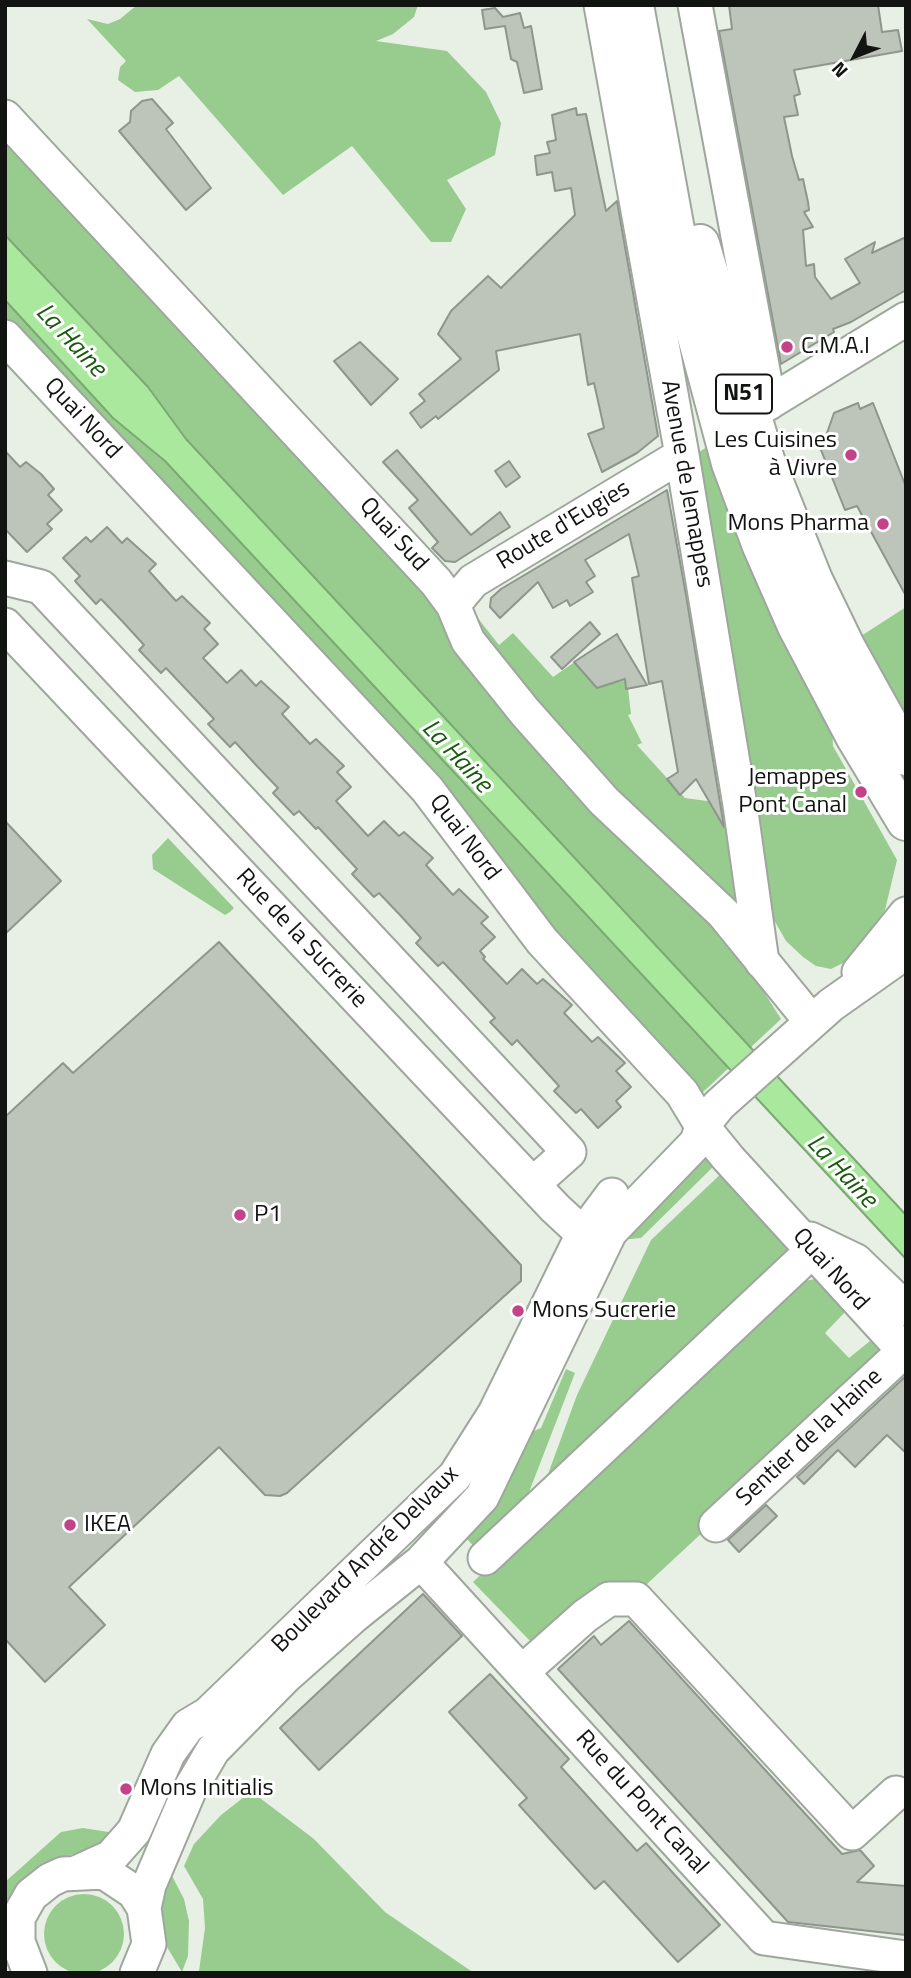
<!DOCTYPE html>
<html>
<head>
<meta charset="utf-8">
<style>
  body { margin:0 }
  #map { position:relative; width:911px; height:1978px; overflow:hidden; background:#e8f0e6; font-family:"Titillium Web",sans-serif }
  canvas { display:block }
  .frame { position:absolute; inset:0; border:7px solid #111411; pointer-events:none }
  .north { position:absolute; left:820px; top:21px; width:70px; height:70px; -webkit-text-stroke:5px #fff; paint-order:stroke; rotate:228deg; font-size:19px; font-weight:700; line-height:28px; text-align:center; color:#111411 }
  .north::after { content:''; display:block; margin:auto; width:24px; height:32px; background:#111411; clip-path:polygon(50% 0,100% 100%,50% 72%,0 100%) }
</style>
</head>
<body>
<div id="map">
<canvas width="911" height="1978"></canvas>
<div class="frame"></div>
<div class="north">N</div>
</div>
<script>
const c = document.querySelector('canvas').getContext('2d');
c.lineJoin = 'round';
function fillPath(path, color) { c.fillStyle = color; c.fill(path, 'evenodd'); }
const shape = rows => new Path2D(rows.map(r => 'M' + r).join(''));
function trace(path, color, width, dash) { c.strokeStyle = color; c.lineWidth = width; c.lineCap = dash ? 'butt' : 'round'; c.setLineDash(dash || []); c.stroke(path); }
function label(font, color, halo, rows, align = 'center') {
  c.font = font + ' "Titillium Web",sans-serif'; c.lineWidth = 6; c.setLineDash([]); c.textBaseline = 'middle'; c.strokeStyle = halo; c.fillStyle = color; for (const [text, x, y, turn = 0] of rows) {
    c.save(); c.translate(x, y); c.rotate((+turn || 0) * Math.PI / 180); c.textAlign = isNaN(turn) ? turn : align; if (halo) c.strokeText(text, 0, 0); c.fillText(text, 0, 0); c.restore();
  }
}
fillPath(shape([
  [137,5,418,5,414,17,393,34,376,41,447,51,486,92,501,123,495,155,447,180,466,209,451,242,431,242,352,146,283,195,179,76,158,90,135,92,118,80,120,67,126,61,87,19,108,24,120,19],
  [5,132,342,499,747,965,781,1019,702,1093,692,1096,5,327],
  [711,444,832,726,833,746,897,860,885,910,864,942,845,962,831,969,816,966,803,957,786,941,770,913,692,457],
  [469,607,499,645,513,633,553,677,576,661,597,687,627,680,631,714,628,715,642,743,637,745,685,798,729,804,748,932,492,666],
  [906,607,906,715,861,636],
  [168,838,234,908,230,912,225,915,153,869,152,855],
  [705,1147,718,1162,641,1238,619,1240],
  [725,1170,750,1206,792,1255,541,1493,577,1395,651,1240],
  [815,1279,845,1312,825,1333,849,1358,870,1341,889,1359,647,1584,607,1584,532,1643,473,1582,788,1284],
  [566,1369,575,1373,519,1518,482,1555,464,1536,526,1434,541,1428],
  [256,1795,314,1839,385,1912,474,1973,199,1971,205,1928,203,1899,184,1866,194,1844,221,1815,244,1797],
  [83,1828,115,1833,99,1846,41,1864,20,1883,5,1904,5,1882,61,1832],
  [170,1872,184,1899,189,1921,188,1956,182,1972,167,1947,162,1907,162,1896],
  '44 1934a40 40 0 1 1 80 0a40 40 0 1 1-80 0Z'
]), '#98cb8e');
const water = shape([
  [5,235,148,387,186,439,906,1215,906,1259,165,461,113,418,5,300,5,235]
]);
fillPath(water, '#a9e89d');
trace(water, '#7ba873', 2);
const building = shape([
  [729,5,878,5,882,32,898,30,902,51,794,70,800,94,794,96,798,115,784,117,792,156,799,180,803,179,808,202,809,210,804,212,813,227,803,230,806,266,814,264,815,277,831,299,860,283,845,259,875,242,872,253,906,237,906,290,851,322,833,329,834,332,781,364,719,31,732,29,729,5],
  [495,8,503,17,520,13,524,28,531,26,542,89,524,93,517,62,511,59,505,26,485,29,482,10,495,8],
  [152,99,173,123,166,129,211,188,186,210,119,131,130,122,131,111,142,101,152,99],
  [576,108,577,115,586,114,606,211,617,201,658,436,637,453,602,472,588,434,604,428,594,383,588,385,580,334,496,351,499,370,438,419,436,416,421,428,410,413,425,401,419,394,461,359,438,334,451,311,488,276,501,288,575,215,571,188,555,191,552,172,537,175,535,156,550,153,547,142,556,140,552,115,576,108],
  [360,342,398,379,371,405,334,361,360,342],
  [858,403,860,409,873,403,906,487,906,596,857,506,845,510,821,450,834,413,858,403],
  [397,450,471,535,500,512,510,527,455,562,445,561,432,548,438,542,409,508,418,500,383,462,397,450],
  [5,451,20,467,26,462,41,474,54,489,48,495,62,510,47,524,52,529,27,552,5,529,5,451],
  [509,461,520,477,506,487,495,471,509,461],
  [667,490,686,595,724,827,696,779,680,795,667,779,678,772,662,681,649,684,632,578,639,576,629,534,585,560,595,576,586,582,593,592,570,606,567,600,553,608,538,582,500,618,490,607,491,598,501,589,667,490],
  [107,527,122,543,127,538,156,564,149,571,176,601,182,596,210,623,204,629,218,644,203,658,227,683,241,670,256,686,261,681,289,707,282,714,310,744,316,739,344,766,337,772,351,787,336,801,368,836,384,821,399,836,404,832,433,858,426,865,453,895,459,889,488,917,481,923,495,937,480,951,485,957,483,959,507,984,522,969,537,984,543,979,572,1005,564,1013,592,1042,598,1037,625,1063,616,1071,631,1087,616,1101,621,1107,598,1128,581,1109,576,1113,554,1091,559,1086,517,1040,512,1045,490,1022,495,1018,460,980,443,962,438,966,416,943,421,938,400,915,379,893,374,897,352,874,357,869,318,827,316,829,299,811,294,815,273,793,278,788,256,765,235,742,230,747,208,724,214,719,183,686,166,668,161,673,139,650,144,645,123,622,101,599,96,604,75,581,80,576,63,558,86,537,91,542,107,527],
  [590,622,600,634,562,669,551,657,590,622],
  [617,634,619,638,647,685,626,689,625,679,597,688,574,662,617,634],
  [5,821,61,881,5,934,5,821],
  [219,942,521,1265,521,1281,287,1493,280,1496,265,1495,219,1447,69,1587,105,1625,45,1682,5,1639,5,1117,63,1063,73,1073,219,942],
  [906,1376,906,1453,887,1435,855,1467,838,1450,804,1484,797,1477,906,1376],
  [766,1505,777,1516,739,1552,728,1540,766,1505],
  [423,1594,462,1636,319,1770,280,1728,423,1594],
  [629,1621,842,1854,860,1850,874,1866,857,1882,906,1886,906,1935,788,1922,558,1669,594,1636,601,1645,629,1621],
  [490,1674,569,1759,561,1767,637,1851,646,1843,720,1925,678,1962,604,1881,595,1889,519,1805,527,1798,449,1712,490,1674]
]);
fillPath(building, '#bdc5bb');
trace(building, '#8e958c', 2);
const minor = shape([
  [601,5,682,455,740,805,762,962],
  [695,5,769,403],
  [5,117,436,582,453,605,468,641,525,712,604,801,723,913,811,1021],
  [5,337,427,789,542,941,682,1093,702,1126,728,1158,906,1353],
  [752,413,906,319],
  [5,578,41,587,569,1152,533,1184],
  [453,605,473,581,682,455],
  [5,625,555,1208,583,1234,602,1243],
  [859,972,906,914],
  [810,1239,856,1261,906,1309],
  [716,1525,904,1351],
  [485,1558,812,1251],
  [421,1562,764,1938,906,1958],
  [522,1672,585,1616,609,1599,636,1599,852,1833,896,1793],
  [78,1872,111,1857,134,1831,168,1754,188,1726,208,1714,455,1476,495,1413,583,1234,612,1195],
  [144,1908,149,1885,189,1791,213,1750,285,1677,355,1615,421,1562,482,1497,610,1232,697,1142,702,1126,719,1105,831,1005,906,952],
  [30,1973,18,1942,18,1918,31,1895,50,1880,63,1874,104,1872,134,1892,144,1908,149,1944,137,1973]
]);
const major = shape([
  [634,5,689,307,731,463,762,546,797,626,855,736,906,821],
  [700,244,765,460,813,580,846,648,906,756]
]);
trace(minor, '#9ea69d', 37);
trace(major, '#9ea69d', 42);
trace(minor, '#fff', 33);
trace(major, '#fff', 38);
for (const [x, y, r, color] of [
  [787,347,7,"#c44289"],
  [851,455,7,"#c44289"],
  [883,524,7,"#c44289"],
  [861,792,7,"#c44289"],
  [240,1215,7,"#c44289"],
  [518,1311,7,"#c44289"],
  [70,1525,7,"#c44289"],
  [126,1789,7,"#c44289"]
]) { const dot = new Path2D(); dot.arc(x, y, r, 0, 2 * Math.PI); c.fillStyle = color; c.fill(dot); trace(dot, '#fff', 2.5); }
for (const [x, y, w] of [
  [744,394,56]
]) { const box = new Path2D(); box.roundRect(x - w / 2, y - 19.5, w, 39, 5); c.fillStyle = '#fff'; c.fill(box); trace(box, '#111411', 2); }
label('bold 23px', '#111411', null, [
  ["N51",744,394]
]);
label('24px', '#111411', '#fff', [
  ["C.M.A.I",801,347],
  ["Les Cuisines",837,441,"right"],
  ["à Vivre",837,469,"right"],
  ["Mons Pharma",869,524,"right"],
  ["Jemappes",847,778,"right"],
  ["Pont Canal",847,806,"right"],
  ["P1",254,1215],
  ["Mons Sucrerie",532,1311],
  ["IKEA",84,1525],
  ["Mons Initialis",140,1789]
], 'left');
label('24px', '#111411', '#fff', [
  ["Quai Nord",82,419,47],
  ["Avenue de Jemappes",686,484,80],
  ["Route d'Eugies",564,526,-31],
  ["Quai Sud",393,535,48],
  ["Quai Nord",464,838,53],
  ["Rue de la Sucrerie",301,939,47],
  ["Quai Nord",830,1270,48],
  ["Sentier de la Haine",810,1438,-43],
  ["Boulevard André Delvaux",366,1560,-45],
  ["Rue du Pont Canal",641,1803,48]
]);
label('italic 26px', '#1c5910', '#fff', [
  ["La Haine",70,341,47],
  ["La Haine",456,757,47],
  ["La Haine",841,1172,47]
]);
</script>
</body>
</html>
